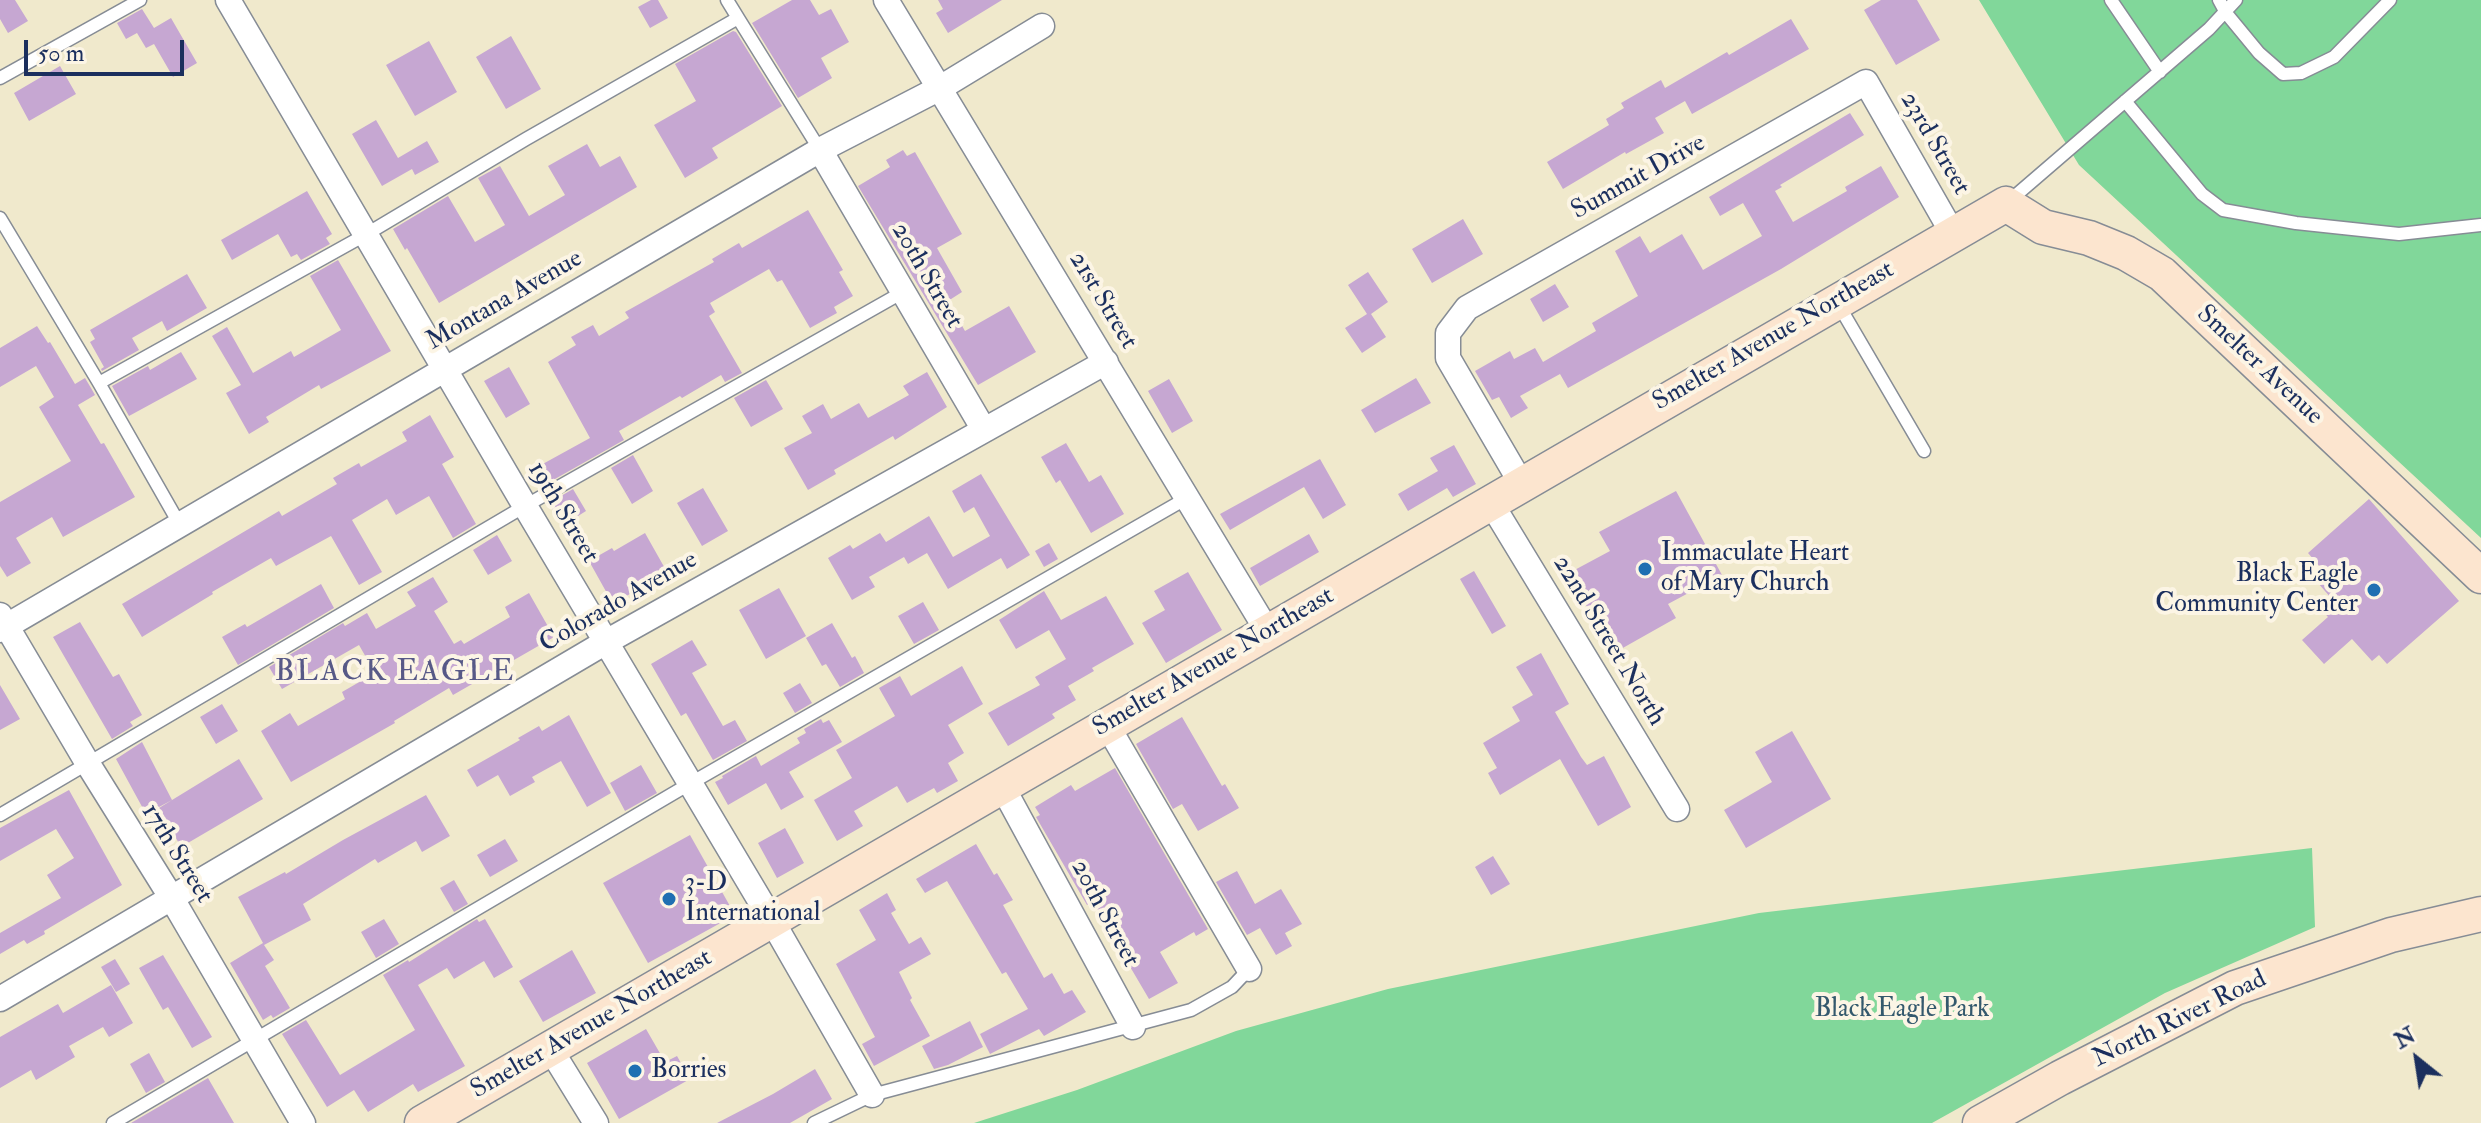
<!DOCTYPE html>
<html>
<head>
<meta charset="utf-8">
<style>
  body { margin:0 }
  #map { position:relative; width:2481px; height:1123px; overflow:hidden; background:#f0e9cc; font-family:"IM FELL Double Pica",serif }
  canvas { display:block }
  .north { position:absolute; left:2377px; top:1019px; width:80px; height:80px; -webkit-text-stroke:6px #fcf5e5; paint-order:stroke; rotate:330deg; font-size:22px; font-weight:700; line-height:32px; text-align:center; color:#1b2f5e }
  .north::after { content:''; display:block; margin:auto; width:28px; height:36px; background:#1b2f5e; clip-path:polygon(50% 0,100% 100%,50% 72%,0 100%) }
  .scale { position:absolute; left:24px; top:40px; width:160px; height:36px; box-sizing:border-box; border:4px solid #1b2f5e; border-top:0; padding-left:10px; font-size:24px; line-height:28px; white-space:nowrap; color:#1b2f5e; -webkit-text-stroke:6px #fcf5e5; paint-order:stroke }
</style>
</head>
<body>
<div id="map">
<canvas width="2481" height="1123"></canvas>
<div class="north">N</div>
<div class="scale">50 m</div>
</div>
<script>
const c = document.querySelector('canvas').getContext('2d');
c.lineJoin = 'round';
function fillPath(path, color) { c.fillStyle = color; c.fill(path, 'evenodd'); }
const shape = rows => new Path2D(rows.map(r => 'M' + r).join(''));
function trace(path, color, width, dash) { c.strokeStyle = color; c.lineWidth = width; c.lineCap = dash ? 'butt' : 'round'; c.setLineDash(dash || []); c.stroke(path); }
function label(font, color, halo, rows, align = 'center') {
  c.font = font + ' "IM FELL Double Pica",serif'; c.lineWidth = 8; c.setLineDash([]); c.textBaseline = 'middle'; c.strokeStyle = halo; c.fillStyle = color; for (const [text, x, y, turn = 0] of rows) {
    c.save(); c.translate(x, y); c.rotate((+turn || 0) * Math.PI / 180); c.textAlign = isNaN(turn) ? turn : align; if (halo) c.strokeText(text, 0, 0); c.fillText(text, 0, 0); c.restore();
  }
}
fillPath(shape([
  [1979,0,2481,0,2481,538,2079,165],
  [2312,848,2315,927,2165,993,1932,1123,974,1123,1077,1090,1236,1031,1388,989,1759,913]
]), '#81d79a');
fillPath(shape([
  [0,0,15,0,28,21,8,33,0,19],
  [651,0,658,0,668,18,650,28,638,7],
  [792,0,810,0,819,15,831,9,849,42,821,58,832,78,798,98,752,23],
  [938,0,1002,0,948,33,936,13,943,9],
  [1881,0,1917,0,1940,40,1896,65,1864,10],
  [142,9,154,28,171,18,197,63,173,77,154,44,146,48,137,33,126,39,117,23],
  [1791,19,1809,49,1692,114,1685,101,1655,118,1664,133,1626,154,1625,152,1563,189,1547,162,1609,125,1606,119,1624,108,1621,103,1661,80,1665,88,1727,52,1729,55],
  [733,31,736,32,782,106,712,148,718,158,685,178,654,125,696,101,675,64],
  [511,36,541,89,506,109,476,57],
  [429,41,457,92,415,116,386,65],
  [60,66,76,94,29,121,14,93],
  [1850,113,1864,135,1780,185,1782,187,1775,191,1793,222,1847,191,1845,187,1881,166,1899,197,1781,269,1568,388,1560,374,1520,396,1528,408,1511,418,1499,397,1492,400,1475,371,1510,351,1514,359,1535,348,1543,362,1596,331,1592,323,1638,296,1615,251,1640,236,1650,253,1682,234,1703,270,1762,236,1743,203,1720,216,1709,197],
  [376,120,398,158,427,141,439,162,415,175,412,169,382,186,352,134],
  [587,144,600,167,620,156,637,187,439,303,407,248,405,250,393,229,448,196,475,242,505,225,478,178,500,166,529,216,565,195,548,166],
  [903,150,907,156,915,152,962,234,937,248,962,292,948,301,965,331,1009,306,1036,352,978,385,858,186,890,167,886,160],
  [307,191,332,234,326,238,330,244,301,260,297,254,291,257,278,234,232,260,221,240],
  [808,210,843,270,839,272,853,296,834,307,837,313,810,328,782,280,777,282,769,269,710,303,715,312,709,316,742,373,725,382,721,375,682,398,680,396,619,431,624,440,539,488,530,471,590,438,548,362,576,345,571,337,593,325,599,336,629,318,625,312,714,262,712,259,739,243,742,248],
  [1463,219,1483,254,1432,283,1412,249],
  [338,260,391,351,321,389,319,385,266,417,269,422,249,434,226,393,241,385,212,336,227,327,253,373,291,351,294,357,341,330,310,276],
  [1368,272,1388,302,1371,314,1386,337,1362,353,1345,328,1367,314,1348,285],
  [187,274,207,308,167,331,162,321,132,338,139,350,102,371,101,369,104,367,90,342,95,339,90,330],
  [1555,284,1569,307,1543,322,1530,299],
  [37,326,48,343,50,342,75,384,85,378,91,388,95,395,78,405,101,444,104,443,135,497,63,537,52,517,16,538,31,563,7,577,0,566,0,502,71,461,39,407,54,397,36,366,0,387,0,348],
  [181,352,197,379,129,416,112,386,148,366,150,370],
  [509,367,530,404,506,418,484,381],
  [927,372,947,407,895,440,893,436,834,470,836,474,808,490,784,448,812,433,802,416,823,404,831,419,859,403,868,418,909,395,903,386],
  [1416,378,1431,403,1375,433,1361,410],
  [1169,379,1193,421,1172,433,1148,391],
  [766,380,783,409,751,427,734,398],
  [430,415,454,457,442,464,476,524,453,538,429,496,396,515,387,499,352,520,382,572,359,585,331,536,276,566,271,558,212,592,213,594,142,637,122,604,279,511,282,516,337,484,333,478,359,463,361,467,407,441,402,432],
  [1066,443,1089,482,1101,475,1124,514,1091,533,1060,480,1056,483,1041,457],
  [1454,445,1476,484,1453,497,1447,488,1408,511,1398,494,1438,471,1430,458],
  [633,455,653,491,632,504,611,468],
  [1320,459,1346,505,1323,519,1304,487,1230,530,1220,514],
  [981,474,1030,555,1007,569,1001,558,948,589,927,553,908,564,904,557,869,577,875,587,852,600,828,558,850,545,853,549,880,533,886,542,929,516,953,557,990,536,974,507,964,513,952,491],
  [703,488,728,531,702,546,677,503],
  [573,489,586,511,562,526,549,503],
  [1676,491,1722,575,1668,604,1676,618,1621,649,1596,603,1587,607,1569,573,1610,551,1599,532],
  [2369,499,2459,601,2387,664,2379,655,2372,661,2352,639,2324,664,2302,640,2328,617,2320,608,2331,598,2318,583,2327,575,2308,553],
  [645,533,667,572,613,604,589,561,612,548,614,551],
  [1309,534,1319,552,1260,586,1250,568],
  [497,535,512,561,488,575,473,550],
  [1049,543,1058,559,1044,567,1035,551],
  [1474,571,1506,626,1492,634,1460,579],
  [1188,572,1222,630,1166,663,1142,623,1165,610,1154,591],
  [433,577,448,602,434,611,454,644,461,640,464,644,510,617,505,607,529,593,554,637,453,695,449,688,394,721,395,723,291,782,261,731,290,713,298,726,345,699,342,692,375,673,359,645,282,689,269,667,343,623,345,626,367,613,376,629,416,606,407,592],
  [321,584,334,608,238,665,222,637,245,624,247,627],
  [779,588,806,636,766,659,739,610],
  [1044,591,1061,620,1106,596,1134,644,1092,668,1094,671,1068,686,1076,700,1052,714,1055,718,1008,746,988,713,1040,685,1035,677,1066,659,1049,630,1016,649,999,620],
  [923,602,939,630,914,644,898,616],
  [80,622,113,677,119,674,142,715,130,722,133,726,112,739,53,637],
  [832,623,852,658,855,656,864,673,840,687,826,664,822,666,806,638],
  [692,640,707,665,692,673,723,726,735,720,747,741,713,760,686,713,681,716,651,664],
  [1541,653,1569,704,1555,712,1581,757,1587,765,1604,756,1631,807,1598,826,1560,759,1500,795,1488,773,1497,768,1483,743,1520,721,1512,707,1533,695,1516,667],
  [962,666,983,704,948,725,964,753,948,763,958,781,937,793,934,788,907,803,897,786,854,811,863,826,837,841,814,800,852,778,836,750,895,716,879,688,900,676,911,696],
  [800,683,812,703,795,713,783,693],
  [0,685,20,719,0,730],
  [222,704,238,731,216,744,200,717],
  [569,715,611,793,587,807,561,761,532,777,535,782,510,796,498,775,477,787,467,770,520,740,518,738,539,726,542,731],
  [1182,717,1222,786,1225,784,1239,808,1198,831,1182,804,1173,809,1136,744],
  [821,719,823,723,829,720,842,742,789,772,804,797,781,810,766,783,728,805,715,782,723,778,722,776,756,756,761,766,800,743,797,738,806,733,804,729],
  [1792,731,1831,799,1746,848,1724,810,1772,782,1755,752],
  [142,742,172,800,146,814,116,759],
  [239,759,263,799,181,847,159,808],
  [641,765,657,793,625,811,610,783],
  [1115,768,1208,929,1196,936,1194,932,1160,952,1178,983,1149,999,1092,902,1087,905,1036,817,1040,815,1035,807,1071,785,1075,791],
  [69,790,122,885,44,931,45,934,27,944,24,940,0,954,0,933,61,898,47,875,74,858,56,829,0,861,0,828],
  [426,795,450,836,422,852,416,841,378,863,375,859,303,904,311,920,264,945,274,960,265,966,290,1008,273,1018,271,1015,263,1020,230,963,263,943,238,897,285,872,286,874,343,840],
  [785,828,804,863,777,878,758,843],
  [690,835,735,915,648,963,603,883],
  [505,839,518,861,490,877,477,855],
  [976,844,994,875,997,873,1013,900,1003,905,1044,978,1052,973,1064,994,1072,990,1086,1012,1044,1036,1039,1029,990,1054,980,1034,1028,1009,1006,972,1002,974,947,881,925,893,916,879],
  [1493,856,1510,884,1491,895,1475,867],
  [1237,871,1255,904,1281,889,1302,924,1285,933,1292,946,1276,955,1260,928,1247,935,1216,882],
  [454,880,468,904,454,912,440,888],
  [887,893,896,910,891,913,909,944,921,937,931,954,899,972,912,998,910,1000,930,1036,874,1066,862,1044,875,1037,836,964,876,940,859,910],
  [384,919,399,944,376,958,361,932],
  [477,919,479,922,485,919,513,967,494,978,484,961,454,979,447,968,418,985,465,1066,418,1092,413,1084,368,1112,354,1090,327,1107,282,1034,306,1020,340,1075,415,1030,383,975,408,960,409,962],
  [572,950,596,993,543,1022,519,981],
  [163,955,212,1037,192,1048,168,1007,163,1010,139,968],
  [115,959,130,984,116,992,101,967],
  [111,985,133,1023,109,1037,103,1027,69,1046,75,1057,36,1080,31,1070,0,1088,0,1037,58,1004,63,1013],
  [970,1021,983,1047,948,1065,934,1069,922,1046],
  [646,1029,665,1062,677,1056,690,1079,619,1119,587,1063],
  [149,1053,165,1082,146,1093,130,1064],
  [815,1069,832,1099,790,1123,717,1123,773,1094],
  [208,1078,234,1123,131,1123]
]), '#c6a7d2');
const lane = shape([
  [2111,0,2160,72],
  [2219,0,2226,13,2259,53,2283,74,2301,73,2334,57,2390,0],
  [738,18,820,150],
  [0,78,140,0],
  [2125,101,2202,194,2223,210,2296,223,2399,234,2481,225],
  [2008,202,2209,29,2236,0],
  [0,218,99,383,180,525],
  [1838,304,1924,451],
  [99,383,365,235,526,139,738,18,727,0],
  [0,815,525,506,903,292],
  [113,1123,691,783,1187,498],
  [814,1123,872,1095,1191,1010,1232,987,1249,969]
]);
const street = shape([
  [228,0,525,506,771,919,872,1095],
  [886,0,1268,632],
  [820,150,984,430],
  [1521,483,1448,358,1448,333,1467,308,1866,82,1953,234],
  [1491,503,1677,809],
  [0,615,88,764,171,897,303,1123],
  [0,630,820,150,940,88,1042,26],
  [1107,725,1249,969],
  [1002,786,1133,1027],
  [0,999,606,642,1106,362],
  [551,1050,596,1123]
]);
const secondary = shape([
  [422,1123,2006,204,2043,227,2089,238,2126,253,2162,274,2481,576],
  [1980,1123,2060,1078,2235,988,2391,935,2481,914]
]);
trace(lane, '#868c95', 15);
trace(street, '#868c95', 27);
trace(secondary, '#868c95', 37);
trace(lane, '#fff', 12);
trace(street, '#fff', 24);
trace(secondary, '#fce5cf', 34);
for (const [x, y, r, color] of [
  [1645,569,8,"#1f6fb2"],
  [2374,590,8,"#1f6fb2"],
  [669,899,8,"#1f6fb2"],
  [635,1071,8,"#1f6fb2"]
]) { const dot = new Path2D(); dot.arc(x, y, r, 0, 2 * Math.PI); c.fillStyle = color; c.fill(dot); trace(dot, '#fcf5e5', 3); }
label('26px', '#1b2f5e', '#fcf5e5', [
  ["23rd Street",1934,144,60],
  ["Summit Drive",1639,178,-29],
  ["20th Street",926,276,60],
  ["Montana Avenue",505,301,-30],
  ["21st Street",1102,301,59],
  ["Smelter Avenue Northeast",1774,337,-30],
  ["Smelter Avenue",2259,366,43],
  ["19th Street",562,513,59],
  ["Colorado Avenue",619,603,-30],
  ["22nd Street North",1608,641,59],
  ["Smelter Avenue Northeast",1214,663,-30],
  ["17th Street",176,854,58],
  ["20th Street",1104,914,62],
  ["North River Road",2180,1020,-26],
  ["Smelter Avenue Northeast",592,1025,-30]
]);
label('26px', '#1b2f5e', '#fcf5e5', [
  ["Immaculate Heart",1661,554],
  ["of Mary Church",1661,584],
  ["Black Eagle",2358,575,"right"],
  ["Community Center",2358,605,"right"],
  ["3-D",685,884],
  ["International",685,914],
  ["Borries",651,1071]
], 'left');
label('26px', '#34596d', '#fcf5e5', [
  ["Black Eagle Park",1902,1010]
]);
c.letterSpacing = '2px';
label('30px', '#575987', '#fcf5e5', [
  ["BLACK EAGLE",395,674]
]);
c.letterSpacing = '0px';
</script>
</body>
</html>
